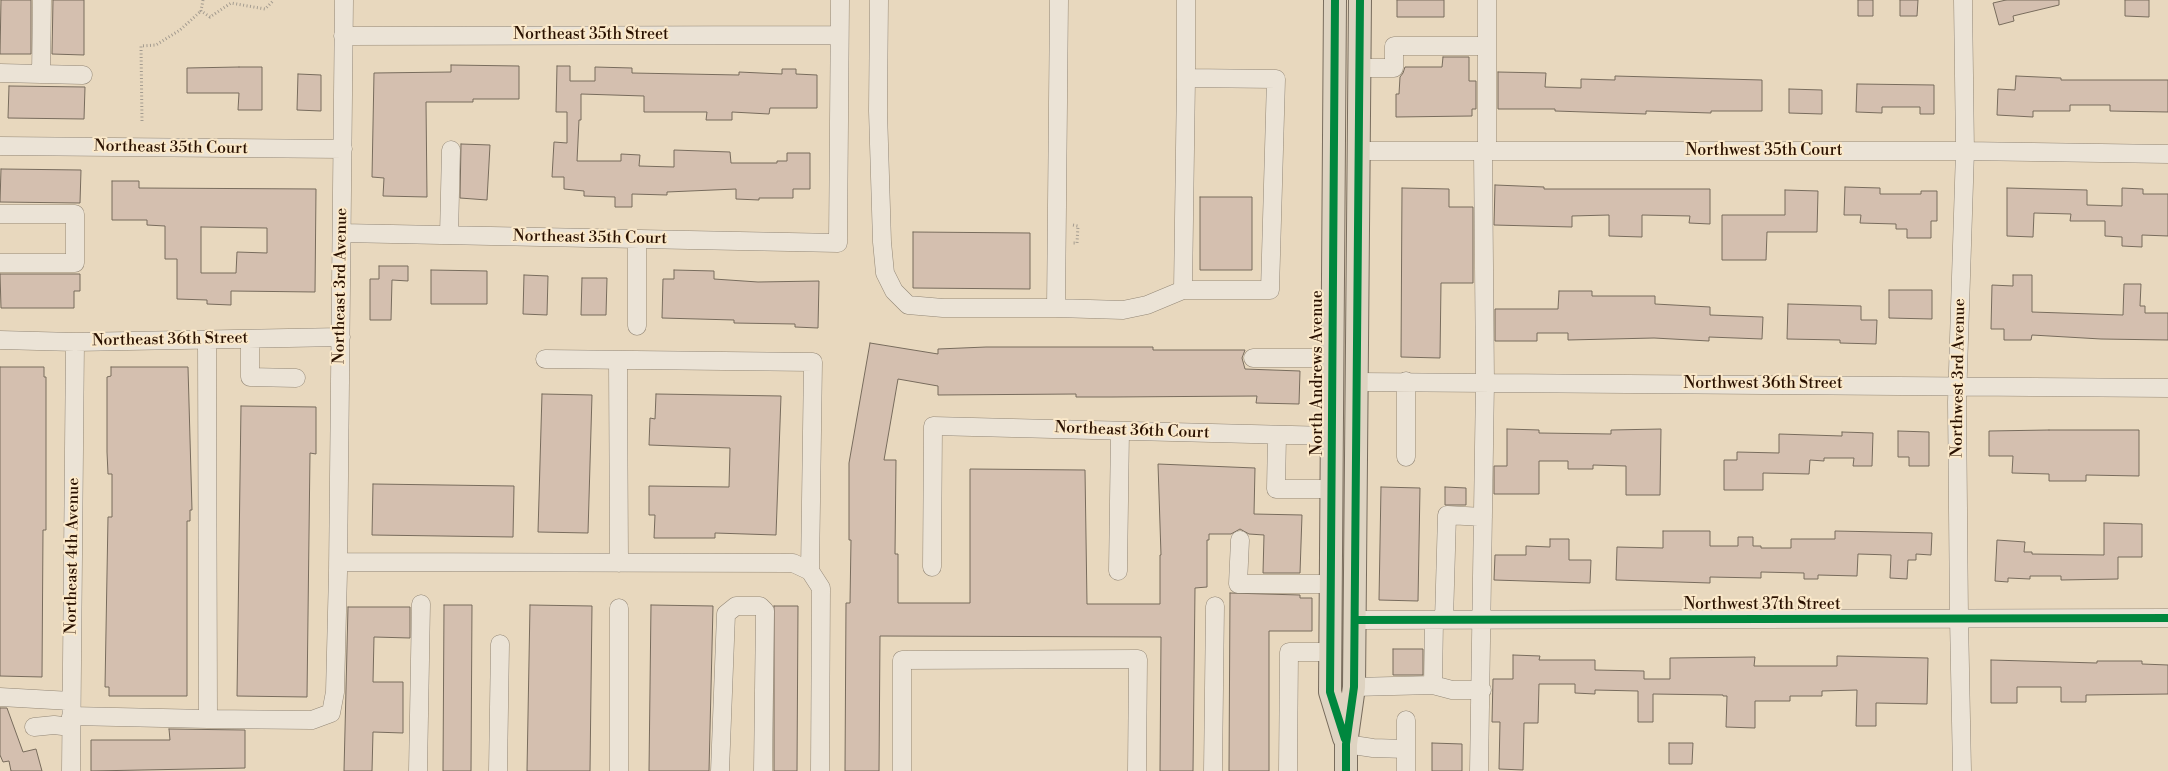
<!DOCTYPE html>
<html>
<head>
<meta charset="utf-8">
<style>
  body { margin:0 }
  canvas { display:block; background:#e8d8be }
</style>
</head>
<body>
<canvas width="2168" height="771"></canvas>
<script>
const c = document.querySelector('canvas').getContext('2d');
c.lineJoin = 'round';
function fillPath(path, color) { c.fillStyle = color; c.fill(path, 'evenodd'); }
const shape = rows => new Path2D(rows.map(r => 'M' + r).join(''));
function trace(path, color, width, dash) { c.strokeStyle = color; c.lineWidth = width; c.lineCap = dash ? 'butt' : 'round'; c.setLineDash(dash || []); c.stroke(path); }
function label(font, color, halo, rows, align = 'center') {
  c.font = font + ' "Libre Bodoni",serif'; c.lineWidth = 4; c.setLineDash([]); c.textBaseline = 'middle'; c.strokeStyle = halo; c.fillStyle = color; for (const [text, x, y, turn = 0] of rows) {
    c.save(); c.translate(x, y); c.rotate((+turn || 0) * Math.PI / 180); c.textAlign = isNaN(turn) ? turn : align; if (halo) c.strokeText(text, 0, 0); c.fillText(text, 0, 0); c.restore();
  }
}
const building = shape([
  [1,0,31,0,31,54,0,54,1,0],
  [53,0,84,0,84,55,52,54,53,0],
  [1397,0,1444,0,1444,17,1397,17,1397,0],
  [1858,0,1873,0,1873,16,1858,16,1858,0],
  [1900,0,1918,0,1917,16,1900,16,1900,0],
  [2006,0,2059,0,2059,5,2013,16,2014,21,1999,25,1993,3,2006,0],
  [2125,0,2149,0,2149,17,2125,16,2125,0],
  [1443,57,1469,57,1469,81,1476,81,1476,109,1472,109,1472,116,1396,117,1396,94,1399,94,1400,77,1403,73,1405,67,1442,67,1443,57],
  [451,65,519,66,519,99,473,99,473,102,426,102,427,197,383,196,384,178,372,177,374,73,451,72,451,65],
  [557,66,570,66,570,81,595,81,595,67,632,68,632,73,739,75,739,72,782,74,782,69,796,69,796,74,817,75,817,108,770,108,769,114,732,112,732,120,706,120,707,112,644,112,644,96,581,94,581,120,579,120,577,161,621,161,621,154,640,155,639,166,674,167,674,150,730,152,731,163,777,163,777,161,787,161,787,153,810,153,810,189,793,189,793,198,759,198,759,200,736,199,736,189,667,192,667,195,632,194,632,207,615,207,615,197,584,196,584,191,564,189,564,177,552,177,554,142,567,143,567,112,556,112,557,66],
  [239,67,262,67,262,110,238,110,239,93,187,93,187,68,239,67],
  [1498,72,1546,73,1545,87,1581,88,1581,79,1615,80,1615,76,1762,80,1762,111,1711,111,1711,113,1646,111,1646,114,1555,111,1555,109,1498,109,1498,72],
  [298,74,321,75,321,111,297,110,298,74],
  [2016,76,2061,78,2061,80,2168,80,2168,112,2110,111,2110,105,2070,105,2070,111,2033,111,2033,117,1997,115,1998,89,2015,90,2016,76],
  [1857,84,1934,85,1934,114,1920,114,1920,107,1882,107,1882,113,1856,112,1857,84],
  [9,86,85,87,84,119,8,118,9,86],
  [1789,89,1822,90,1822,114,1789,113,1789,89],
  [461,144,490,145,487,200,460,198,461,144],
  [1,169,81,170,80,203,0,202,1,169],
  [112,181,139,181,139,188,316,189,315,292,231,291,231,305,207,304,207,300,177,299,177,259,165,259,165,226,147,225,147,220,112,220,112,181],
  [201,227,267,228,267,253,237,252,236,273,201,273,201,227],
  [1495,185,1544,187,1544,189,1710,189,1710,224,1689,223,1690,216,1642,215,1642,237,1609,236,1609,215,1572,216,1572,227,1494,225,1495,185],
  [1845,187,1880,188,1880,194,1921,194,1921,191,1937,191,1937,221,1931,221,1931,238,1907,238,1907,229,1896,229,1896,224,1860,223,1861,215,1844,215,1845,187],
  [1402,188,1449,189,1449,207,1473,207,1473,283,1441,283,1440,358,1401,357,1402,188],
  [2007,188,2087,190,2087,205,2122,206,2122,188,2143,189,2143,194,2168,194,2168,236,2142,235,2142,247,2122,246,2122,237,2105,236,2105,221,2070,221,2071,214,2034,213,2033,237,2007,236,2007,188],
  [1785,190,1818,191,1817,232,1767,232,1766,260,1722,260,1722,215,1785,215,1785,190],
  [1200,197,1252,197,1252,270,1200,270,1200,197],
  [913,232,1030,233,1030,289,913,288,913,232],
  [379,266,408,266,408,281,392,280,391,320,370,320,370,279,379,279,379,266],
  [431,270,487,271,487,304,431,304,431,270],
  [674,270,714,271,714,279,758,282,819,281,818,328,795,327,795,324,734,323,734,320,662,318,663,279,674,279,674,270],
  [0,274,80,274,80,291,74,291,74,308,1,308,0,274],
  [524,275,548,276,547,315,523,314,524,275],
  [2013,275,2032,275,2032,312,2123,315,2124,284,2141,284,2140,306,2145,306,2145,313,2168,313,2168,340,2101,339,2032,335,2031,340,2004,340,2004,329,1991,329,1992,285,2013,286,2013,275],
  [582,278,607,278,606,315,581,315,582,278],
  [1889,290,1932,290,1932,319,1889,318,1889,290],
  [1559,291,1592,291,1592,296,1655,296,1655,304,1710,307,1710,315,1763,317,1762,339,1709,337,1709,341,1654,338,1568,340,1568,333,1537,333,1537,341,1495,341,1495,309,1558,309,1559,291],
  [1788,304,1861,306,1861,320,1877,320,1876,344,1840,343,1840,340,1787,339,1788,304],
  [870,343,938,354,938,349,986,347,1153,347,1153,350,1245,350,1242,358,1245,369,1300,371,1299,404,1256,403,1257,396,1112,397,1076,397,1076,394,938,395,938,386,898,379,884,460,896,460,895,554,898,554,898,603,970,603,970,469,1085,470,1087,604,1160,604,1160,555,1161,555,1158,464,1255,468,1254,514,1302,515,1300,573,1263,573,1264,535,1249,534,1240,529,1231,534,1209,534,1209,540,1207,540,1207,587,1195,588,1193,771,1160,771,1161,637,880,636,879,771,845,771,846,603,850,603,851,540,849,540,849,463,870,343],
  [0,367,44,367,44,377,46,377,46,530,43,530,42,677,0,676,0,367],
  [111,367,188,367,192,510,190,510,190,521,187,521,187,696,109,696,109,687,105,687,108,517,112,517,112,474,108,474,107,452,107,377,111,376,111,367],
  [542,394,592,395,588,533,538,532,542,394],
  [656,394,781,396,776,535,715,533,715,538,654,538,655,515,649,515,649,486,729,487,730,448,649,445,650,418,655,419,656,394],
  [241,406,316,407,316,454,310,453,307,697,237,696,241,406],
  [1507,429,1539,430,1539,433,1611,434,1611,430,1661,429,1660,495,1626,495,1626,466,1593,465,1593,469,1568,469,1568,461,1539,461,1539,494,1494,494,1494,466,1507,466,1507,429],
  [2049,430,2139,430,2139,476,2086,475,2086,481,2049,481,2049,474,2012,473,2013,456,1989,456,1989,431,2049,430],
  [1898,431,1929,432,1929,466,1909,466,1909,457,1898,457,1898,431],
  [1842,432,1873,433,1872,466,1853,466,1854,458,1824,458,1824,461,1810,460,1809,474,1763,473,1763,490,1724,490,1724,460,1737,460,1737,452,1779,453,1779,434,1842,436,1842,432],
  [373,484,514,486,513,537,372,535,373,484],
  [1381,487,1420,488,1418,601,1379,600,1381,487],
  [1445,487,1466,488,1466,505,1445,505,1445,487],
  [2104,523,2142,524,2142,557,2118,557,2118,579,2061,580,2061,576,2030,576,2030,579,2008,578,2008,582,1995,581,1997,540,2025,542,2024,552,2032,552,2032,554,2104,555,2104,523],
  [1663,531,1710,531,1710,546,1738,546,1738,537,1753,537,1753,546,1761,546,1761,548,1791,548,1791,539,1835,539,1835,531,1932,533,1931,555,1916,554,1916,560,1908,560,1907,579,1890,578,1891,555,1858,554,1857,576,1818,575,1818,579,1804,579,1804,573,1761,572,1761,578,1710,577,1710,583,1616,580,1617,547,1663,548,1663,531],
  [1550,539,1569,539,1569,560,1591,560,1590,583,1494,580,1495,555,1526,555,1526,546,1550,547,1550,539],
  [1230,593,1300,595,1300,598,1312,598,1312,631,1269,631,1269,771,1229,771,1230,593],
  [444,605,472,605,471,771,443,771,444,605],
  [530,605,592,606,590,771,527,771,530,605],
  [651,605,713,606,709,771,649,771,651,605],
  [774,606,798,606,797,771,774,771,774,606],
  [348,607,410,607,410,638,374,637,373,682,403,682,403,733,373,732,372,771,344,771,348,607],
  [1393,649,1423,649,1423,675,1393,675,1393,649],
  [1513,655,1540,656,1539,660,1595,660,1595,670,1644,671,1644,679,1670,679,1670,658,1755,657,1754,666,1837,666,1837,656,1928,658,1927,704,1876,703,1876,726,1856,726,1857,690,1822,691,1822,696,1790,696,1790,701,1755,701,1755,728,1726,727,1727,696,1723,696,1723,695,1653,694,1653,722,1638,722,1638,691,1595,690,1595,694,1575,693,1575,684,1539,684,1538,723,1524,723,1523,770,1499,769,1500,722,1492,722,1493,679,1513,679,1513,655],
  [1991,660,2097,663,2097,661,2142,661,2142,664,2168,665,2168,694,2086,695,2086,702,2061,702,2061,687,2017,687,2017,703,1991,703,1991,660],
  [0,708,7,708,23,752,36,749,42,771,11,771,9,761,3,762,0,755,0,708],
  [169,729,245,730,245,768,91,771,91,740,170,740,169,729],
  [1432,743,1462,744,1462,771,1432,771,1432,743],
  [1669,743,1693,743,1692,764,1669,764,1669,743]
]);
fillPath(building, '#d4bfaf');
trace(building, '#786c5d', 1);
const minor = shape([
  [879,0,878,111,882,242,885,273,894,291,908,305,943,308,1056,308],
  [1059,0,1056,308,1123,310,1147,305,1183,290,1270,290,1276,79,1186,78,1186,0],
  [343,36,839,35],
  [1359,68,1394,68,1394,46,1487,46],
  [0,73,41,74,42,0],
  [41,74,83,75],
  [0,146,343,149],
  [1359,151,1965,151,2168,154],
  [1487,151,1487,0],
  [0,214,75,214,75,263,0,263],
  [342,233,838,243,840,0],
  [449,235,451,150],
  [637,239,637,326],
  [1183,290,1186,78],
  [250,339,250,377,296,378],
  [0,340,75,342,341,337],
  [1253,358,1331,358],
  [545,359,813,362,810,571],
  [618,360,619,563],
  [1357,382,2168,388],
  [1277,435,1276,489,1331,489],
  [1406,457,1406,381],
  [1240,540,1238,584,1330,584],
  [338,562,793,563,810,571,821,588,820,771],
  [932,567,933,426,1331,436],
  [1118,571,1120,431],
  [1355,620,2168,618],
  [1434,620,1433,685,1452,690,1482,690],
  [1444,620,1447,515,1483,517],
  [1354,687,1433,685],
  [0,697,71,701],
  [71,716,208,719,207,339],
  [208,719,312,720,331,713,335,692,338,572,344,0],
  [34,727,54,725,71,727],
  [1346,744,1373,748,1406,749,1406,720],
  [71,771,75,342],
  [418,771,421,604],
  [498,771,500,644],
  [619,771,619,608],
  [720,771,726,614,736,606,760,606,765,611,763,771],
  [902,771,902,660,1138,659,1137,771],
  [1213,771,1215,606],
  [1288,771,1289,652,1330,652],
  [1406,771,1406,749],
  [1479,771,1485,382,1483,151],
  [1962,771,1959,618,1957,402,1965,151,1963,0]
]);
const major = shape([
  [1335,0,1330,692,1344,738],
  [1346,771,1346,744,1354,687,1360,0]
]);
trace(minor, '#938776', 19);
trace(major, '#786c5d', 24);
trace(shape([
  [203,0,201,11,210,17,231,3,265,9,274,0],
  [142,121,141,46,156,45,180,30,201,11],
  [1073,225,1078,226,1077,243,1073,243]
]), '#a49c90', 3, [1, 2.5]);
trace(minor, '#ebe3d6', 18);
trace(major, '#ded3c1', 22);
trace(shape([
  [1335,0,1330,692,1345,739],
  [1355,620,2168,618],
  [1346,771,1346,744,1354,687,1360,0]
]), '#00873e', 8);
label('16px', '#2a1100', '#fbe9ca', [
  ["Northeast 35th Street",591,35],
  ["Northeast 35th Court",171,148,1],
  ["Northwest 35th Court",1764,151],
  ["Northeast 35th Court",590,238,1],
  ["Northeast 3rd Avenue",341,286,-89],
  ["Northeast 36th Street",170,340,-1],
  ["North Andrews Avenue",1318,373,-90],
  ["Northwest 3rd Avenue",1959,378,-89],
  ["Northwest 36th Street",1763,384],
  ["Northeast 36th Court",1132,431,2],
  ["Northeast 4th Avenue",73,556,-89],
  ["Northwest 37th Street",1762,605]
]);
</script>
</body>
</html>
